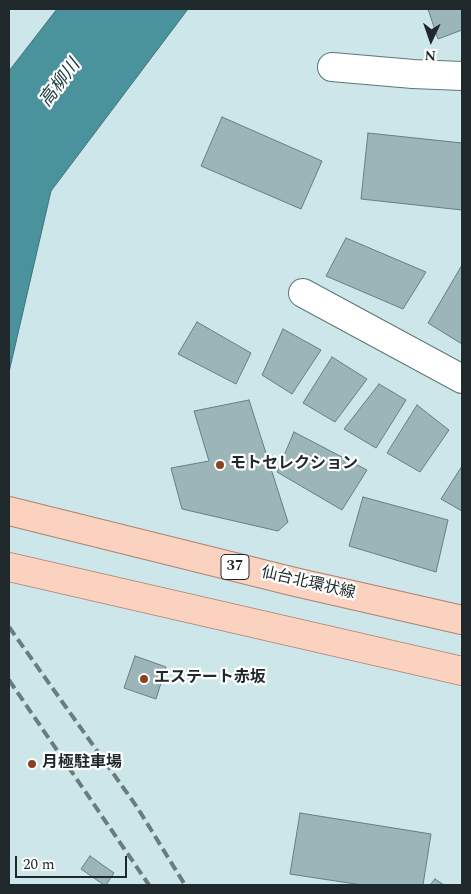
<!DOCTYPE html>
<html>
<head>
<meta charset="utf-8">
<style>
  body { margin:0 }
  #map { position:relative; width:471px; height:894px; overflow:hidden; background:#cce6ea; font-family:Spectral,serif }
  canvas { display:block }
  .frame { position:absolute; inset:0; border:10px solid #1f292b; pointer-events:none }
  .north { position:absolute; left:406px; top:15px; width:50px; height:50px; -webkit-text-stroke:4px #fff; paint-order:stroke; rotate:183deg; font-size:14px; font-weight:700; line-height:20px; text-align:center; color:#1f292b }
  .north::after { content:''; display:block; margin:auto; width:18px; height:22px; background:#1f292b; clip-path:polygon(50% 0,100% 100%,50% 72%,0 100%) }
  .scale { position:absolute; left:15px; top:856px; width:112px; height:22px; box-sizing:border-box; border:2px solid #1f292b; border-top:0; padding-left:6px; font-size:15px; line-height:18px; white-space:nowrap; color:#1f292b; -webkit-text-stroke:4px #fff; paint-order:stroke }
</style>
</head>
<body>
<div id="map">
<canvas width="471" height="894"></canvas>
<div class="frame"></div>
<div class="north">N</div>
<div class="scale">20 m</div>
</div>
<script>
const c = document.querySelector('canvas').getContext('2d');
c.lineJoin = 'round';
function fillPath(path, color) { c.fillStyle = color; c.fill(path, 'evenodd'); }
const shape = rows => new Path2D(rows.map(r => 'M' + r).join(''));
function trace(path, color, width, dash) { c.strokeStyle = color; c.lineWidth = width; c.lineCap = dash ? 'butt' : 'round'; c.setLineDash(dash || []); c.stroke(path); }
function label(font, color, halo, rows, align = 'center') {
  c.font = font + ' Spectral,"Noto Sans JP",serif'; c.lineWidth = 4.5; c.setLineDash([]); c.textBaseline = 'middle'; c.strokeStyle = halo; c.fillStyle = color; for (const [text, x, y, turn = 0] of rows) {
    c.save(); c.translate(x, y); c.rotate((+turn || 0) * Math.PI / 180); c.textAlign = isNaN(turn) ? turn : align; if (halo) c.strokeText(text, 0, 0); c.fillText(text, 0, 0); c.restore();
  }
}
const water = shape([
  [57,9,188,9,51,191,9,372,9,71,57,9]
]);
fillPath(water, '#4b939c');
trace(water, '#3e737a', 1);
const building = shape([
  [428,9,462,9,462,30,438,39,428,9],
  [222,117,322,161,301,209,201,166,222,117],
  [368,133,462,143,462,210,361,199,368,133],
  [346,238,426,272,403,309,326,276,346,238],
  [462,265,462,344,428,323,462,265],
  [197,322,251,353,236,384,178,354,197,322],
  [283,329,321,350,292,394,262,375,283,329],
  [332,357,367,379,335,422,303,403,332,357],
  [379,384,406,400,376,448,344,429,379,384],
  [249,400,288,522,278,531,182,509,171,468,209,461,194,411,249,400],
  [417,405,449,430,420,472,387,453,417,405],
  [294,432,367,470,342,510,277,472,294,432],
  [462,466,462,511,441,499,462,466],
  [363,497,448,520,436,572,349,546,363,497],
  [135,656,166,667,156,699,124,688,135,656],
  [300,813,431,834,423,885,362,885,290,874,300,813],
  [90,856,114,873,106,885,104,885,81,869,90,856],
  [435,879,444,885,430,885,435,879]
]);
fillPath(building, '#9cb5b9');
trace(building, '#667e81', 1);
const minor = shape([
  [332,67,413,74,462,76],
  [303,293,462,379]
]);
const major = shape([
  [9,511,295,582,462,620],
  [9,567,462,671]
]);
trace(minor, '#5e7679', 30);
trace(major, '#ac8370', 30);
trace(minor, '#fff', 28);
trace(major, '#fbd2bf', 28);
trace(shape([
  [9,627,137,807,185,885],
  [9,680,149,885]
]), '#6b7c7f', 4, [10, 5]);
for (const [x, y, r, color] of [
  [220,465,5,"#8a431f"],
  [144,679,5,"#8a431f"],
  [32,764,5,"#8a431f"]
]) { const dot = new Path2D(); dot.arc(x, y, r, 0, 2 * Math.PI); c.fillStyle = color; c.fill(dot); trace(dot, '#fff', 2); }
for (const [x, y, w] of [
  [235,567,28]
]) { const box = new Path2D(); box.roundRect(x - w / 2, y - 12.5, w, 25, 4); c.fillStyle = '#fff'; c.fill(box); trace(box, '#1f292b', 1); }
label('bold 15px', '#1f292b', null, [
  ["37",235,567]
]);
label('bold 16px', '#1f292b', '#fff', [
  ["モトセレクション",230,465],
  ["エステート赤坂",154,679],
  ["月極駐車場",42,764]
], 'left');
label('16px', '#1f292b', '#fff', [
  ["仙台北環状線",308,584,13]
]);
label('italic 18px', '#15393d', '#fff', [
  ["高柳川",61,84,-53]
]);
</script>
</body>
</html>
